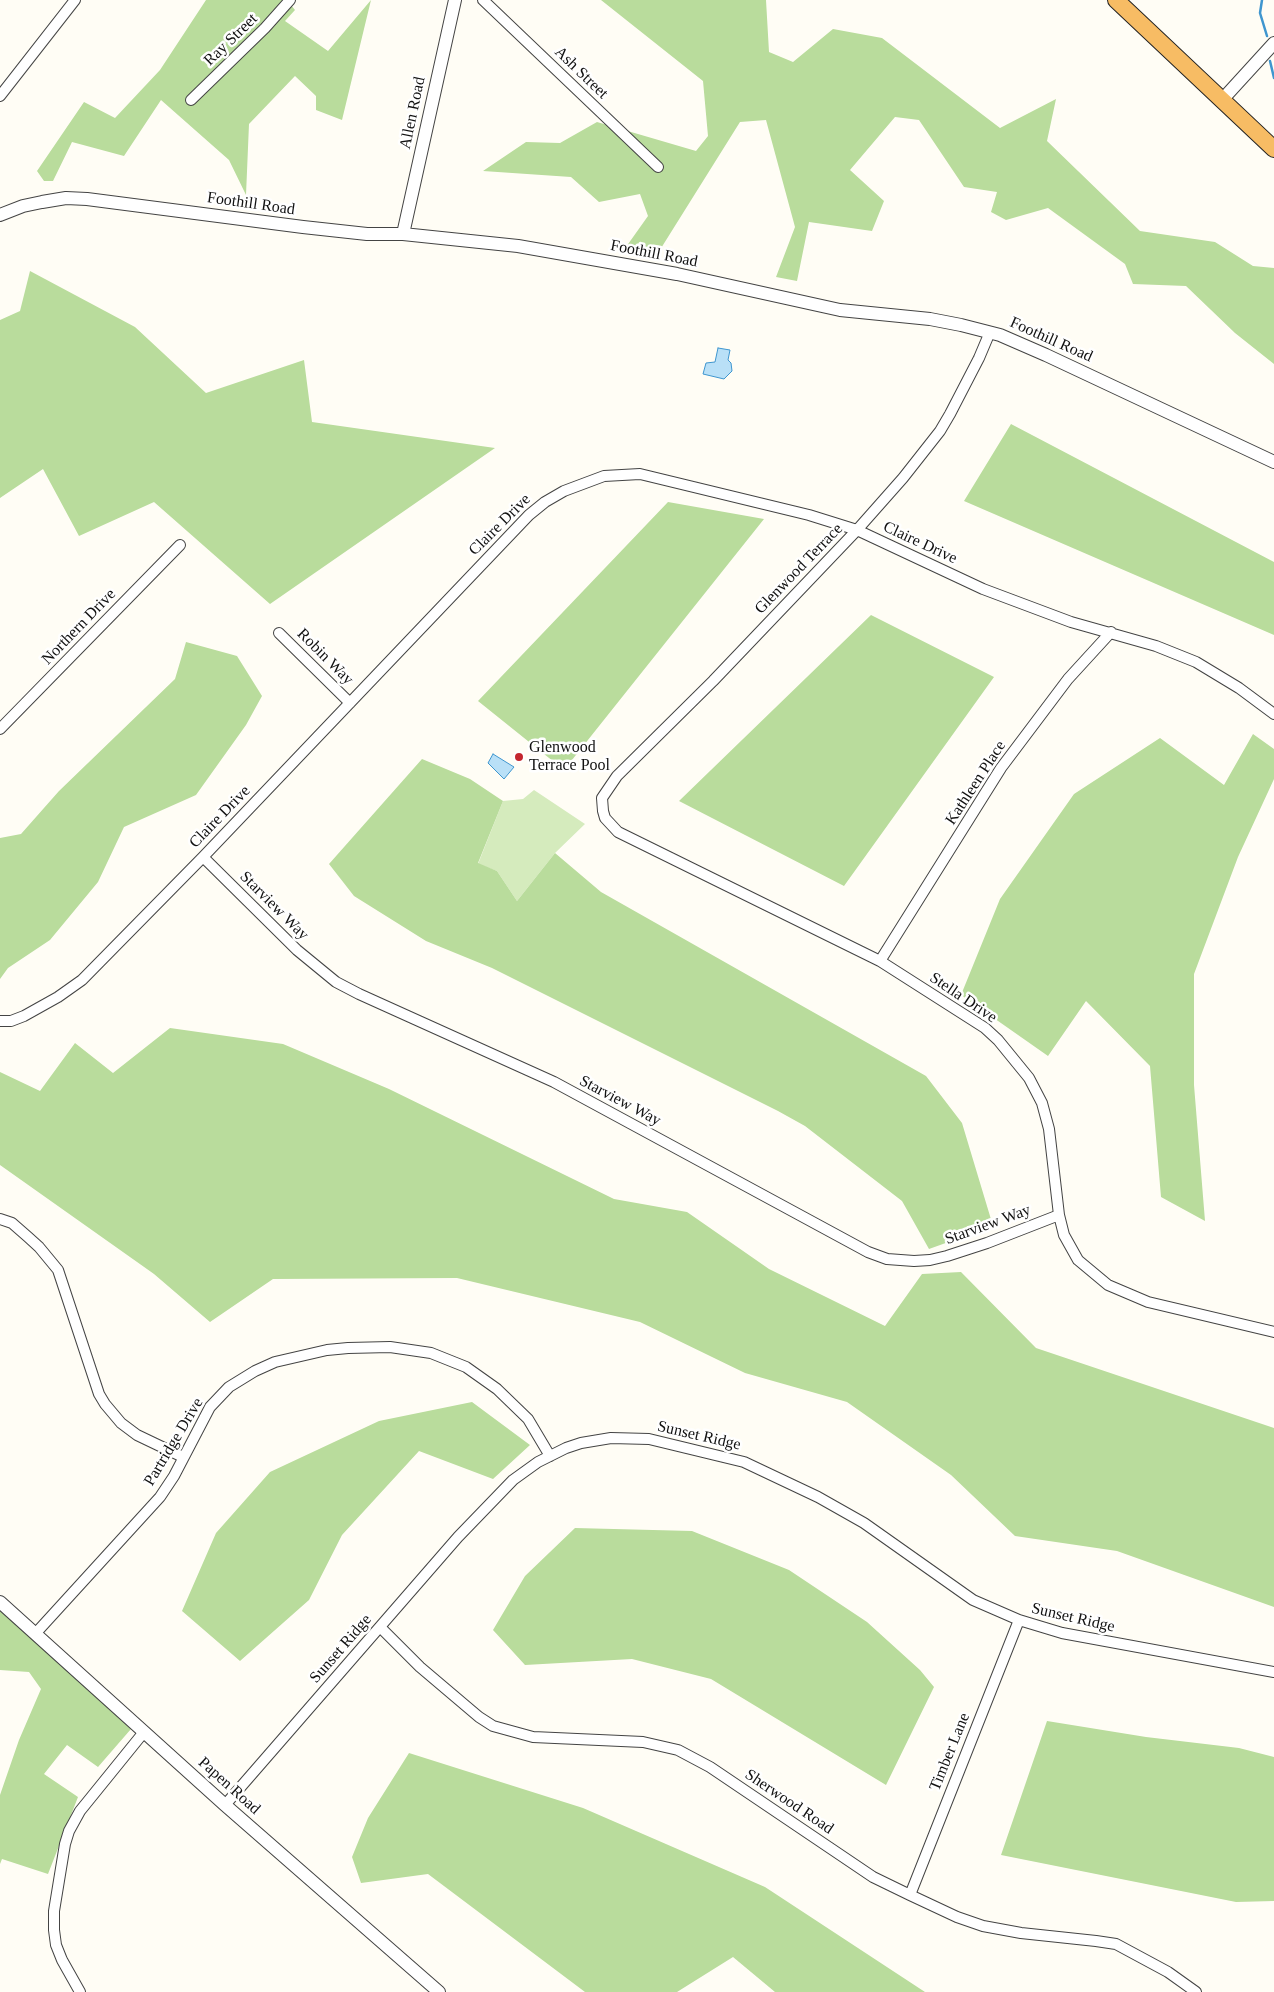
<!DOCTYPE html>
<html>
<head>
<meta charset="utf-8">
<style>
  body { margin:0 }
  canvas { display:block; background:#fffdf5 }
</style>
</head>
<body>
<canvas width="1274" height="1992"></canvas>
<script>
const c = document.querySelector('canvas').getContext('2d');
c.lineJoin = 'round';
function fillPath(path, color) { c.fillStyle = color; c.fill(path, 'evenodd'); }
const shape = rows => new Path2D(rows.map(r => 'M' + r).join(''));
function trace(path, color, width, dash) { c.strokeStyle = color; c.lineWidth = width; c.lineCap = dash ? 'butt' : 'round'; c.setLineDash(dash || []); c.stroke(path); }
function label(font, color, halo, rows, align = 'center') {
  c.font = font + ' "Times New Roman",serif'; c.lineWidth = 5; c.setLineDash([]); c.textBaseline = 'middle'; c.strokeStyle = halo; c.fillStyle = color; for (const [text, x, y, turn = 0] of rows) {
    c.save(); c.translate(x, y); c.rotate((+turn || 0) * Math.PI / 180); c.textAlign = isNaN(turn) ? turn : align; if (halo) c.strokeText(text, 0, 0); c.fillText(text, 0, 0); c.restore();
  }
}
fillPath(shape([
  [534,790,585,824,555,853,517,901,497,871,478,864,503,801,523,799]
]), '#d5ebbd');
fillPath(shape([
  [206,0,287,0,295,10,285,21,328,51,371,0,342,120,316,110,316,96,295,76,249,124,246,195,229,160,161,100,124,156,72,142,53,181,44,181,37,171,84,102,115,118,160,70],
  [601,0,766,0,769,52,793,62,833,29,882,38,1000,128,1056,99,1047,141,1140,231,1215,242,1253,266,1274,268,1274,364,1235,333,1186,286,1133,284,1125,264,1048,208,1006,220,991,212,997,192,964,187,919,120,895,117,850,170,884,201,872,231,809,222,797,281,776,277,795,227,766,120,740,122,658,253,626,247,648,216,640,194,599,202,571,177,483,171,526,142,560,143,597,122,696,151,708,136,703,81],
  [30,271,135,327,206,393,304,360,312,422,495,448,270,604,154,502,79,536,43,469,0,498,0,320,20,311],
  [1011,424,1274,562,1274,635,964,501],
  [668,502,764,519,564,770,478,701],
  [871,615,994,677,844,886,679,801],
  [186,642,237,656,262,696,246,725,196,795,124,827,98,882,50,940,8,968,0,979,0,838,21,834,59,791,175,679],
  [1253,734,1274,749,1274,779,1238,857,1194,974,1194,1085,1205,1221,1161,1197,1150,1066,1086,1001,1048,1056,961,995,1000,899,1074,794,1160,738,1224,785],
  [422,759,470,779,503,801,478,863,497,871,517,901,555,853,601,892,926,1076,962,1123,993,1226,929,1249,902,1201,805,1126,778,1111,492,968,426,941,354,896,329,864],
  [170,1028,283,1044,389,1089,614,1199,687,1212,769,1269,885,1326,922,1274,961,1272,1036,1348,1274,1428,1274,1607,1117,1551,1015,1536,951,1475,847,1402,745,1373,640,1322,457,1278,273,1279,210,1322,154,1274,0,1165,0,1072,40,1091,75,1043,113,1073],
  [472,1402,530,1445,493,1479,419,1451,342,1535,309,1600,240,1661,182,1611,216,1533,270,1472,379,1421],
  [575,1528,692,1531,789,1570,867,1622,920,1670,934,1687,886,1785,711,1679,632,1659,525,1665,493,1630,525,1576],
  [0,1609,131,1729,98,1767,67,1745,44,1774,78,1797,48,1874,2,1859,0,1864,0,1795,19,1740,41,1689,29,1672,0,1670],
  [1047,1721,1146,1737,1239,1748,1274,1757,1274,1901,1236,1902,1001,1855],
  [409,1753,583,1808,765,1887,925,1992,775,1992,733,1957,677,1992,585,1992,428,1874,361,1883,352,1857,368,1818]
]), '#b9dc9c');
const water = shape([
  [718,348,730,350,728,360,731,363,732,371,724,379,703,374,706,363,715,362,718,348],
  [493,754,514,767,504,779,488,763,493,754]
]);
fillPath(water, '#b9e0f7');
trace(water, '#3f96cf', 1);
trace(shape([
  [1262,0,1260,13,1267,36],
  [1270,61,1274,78]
]), '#3f96cf', 2.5);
const minor = shape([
  [483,0,658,167],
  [0,96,75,0],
  [191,100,265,28,290,0],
  [990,332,979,358,950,414,940,431,903,478,857,530,713,681,617,776,602,798,603,811,605,818,618,832,880,961,985,1028,998,1040,1029,1078,1042,1103,1049,1129,1059,1215,1064,1235,1078,1260,1108,1285,1148,1302,1274,1332],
  [279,633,350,703],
  [0,729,180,545],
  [203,857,297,950,336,982,359,994,554,1082,868,1252,887,1259,914,1261,930,1260,947,1256,987,1243,1059,1215],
  [880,961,1001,768,1068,679,1111,632],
  [0,1021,11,1021,24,1016,58,997,82,980,203,857,529,515,545,502,564,491,604,476,640,474,809,515,857,530,983,589,1071,622,1156,646,1196,662,1239,688,1274,714],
  [0,1219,12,1223,28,1237,39,1247,58,1270,99,1394,105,1404,121,1423,137,1435,183,1457],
  [380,1627,420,1667,479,1717,493,1726,533,1737,643,1742,678,1750,710,1767,873,1877,910,1895,957,1917,983,1926,1021,1933,1096,1941,1116,1944,1168,1972,1196,1992],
  [35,1634,160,1497,174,1476,210,1407,229,1387,255,1371,275,1362,327,1350,348,1348,390,1347,431,1353,466,1367,497,1389,528,1419,550,1456],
  [225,1805,458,1537,513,1480,538,1462,566,1448,581,1443,611,1438,649,1439,744,1462,818,1497,864,1523,973,1600,1019,1620,1062,1633,1274,1672],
  [910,1895,1019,1620],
  [80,1992,62,1960,56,1945,54,1930,54,1911,65,1844,69,1831,80,1811,144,1732]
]);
const tertiary = shape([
  [1222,100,1274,43],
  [0,215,23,206,42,202,66,198,87,199,303,227,367,234,403,234,518,246,677,274,840,310,930,319,961,325,1000,335,1046,355,1274,462],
  [403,234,455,0],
  [0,1602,225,1805,439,1992]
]);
const trunk = shape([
  [1116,0,1274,149]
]);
trace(minor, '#444', 12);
trace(tertiary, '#444', 14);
trace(trunk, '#222', 18);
trace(minor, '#fff', 10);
trace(tertiary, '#fff', 12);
trace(trunk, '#f7bc64', 16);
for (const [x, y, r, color] of [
  [519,757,5,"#c4262e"]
]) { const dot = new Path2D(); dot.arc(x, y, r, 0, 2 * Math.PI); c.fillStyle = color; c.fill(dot); trace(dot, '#fff', 2); }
label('16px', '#111', '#fff', [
  ["Ray Street",231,40,-44],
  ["Ash Street",581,73,44],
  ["Allen Road",413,113,-78],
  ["Foothill Road",251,204,8],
  ["Foothill Road",654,254,11],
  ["Foothill Road",1051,340,24],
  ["Claire Drive",500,525,-45],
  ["Claire Drive",920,543,25],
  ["Glenwood Terrace",799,569,-46],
  ["Northern Drive",79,627,-46],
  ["Robin Way",325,657,45],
  ["Kathleen Place",976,783,-57],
  ["Claire Drive",220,817,-46],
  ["Starview Way",274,906,45],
  ["Stella Drive",963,998,34],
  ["Starview Way",620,1101,28],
  ["Starview Way",988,1225,-20],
  ["Sunset Ridge",699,1436,13],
  ["Partridge Drive",174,1442,-59],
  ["Sunset Ridge",1073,1618,13],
  ["Sunset Ridge",341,1649,-49],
  ["Timber Lane",950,1752,-68],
  ["Papen Road",229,1786,42],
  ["Sherwood Road",789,1802,34]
]);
label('16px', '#111', '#fff', [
  ["Glenwood",529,748],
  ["Terrace Pool",529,766]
], 'left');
</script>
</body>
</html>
